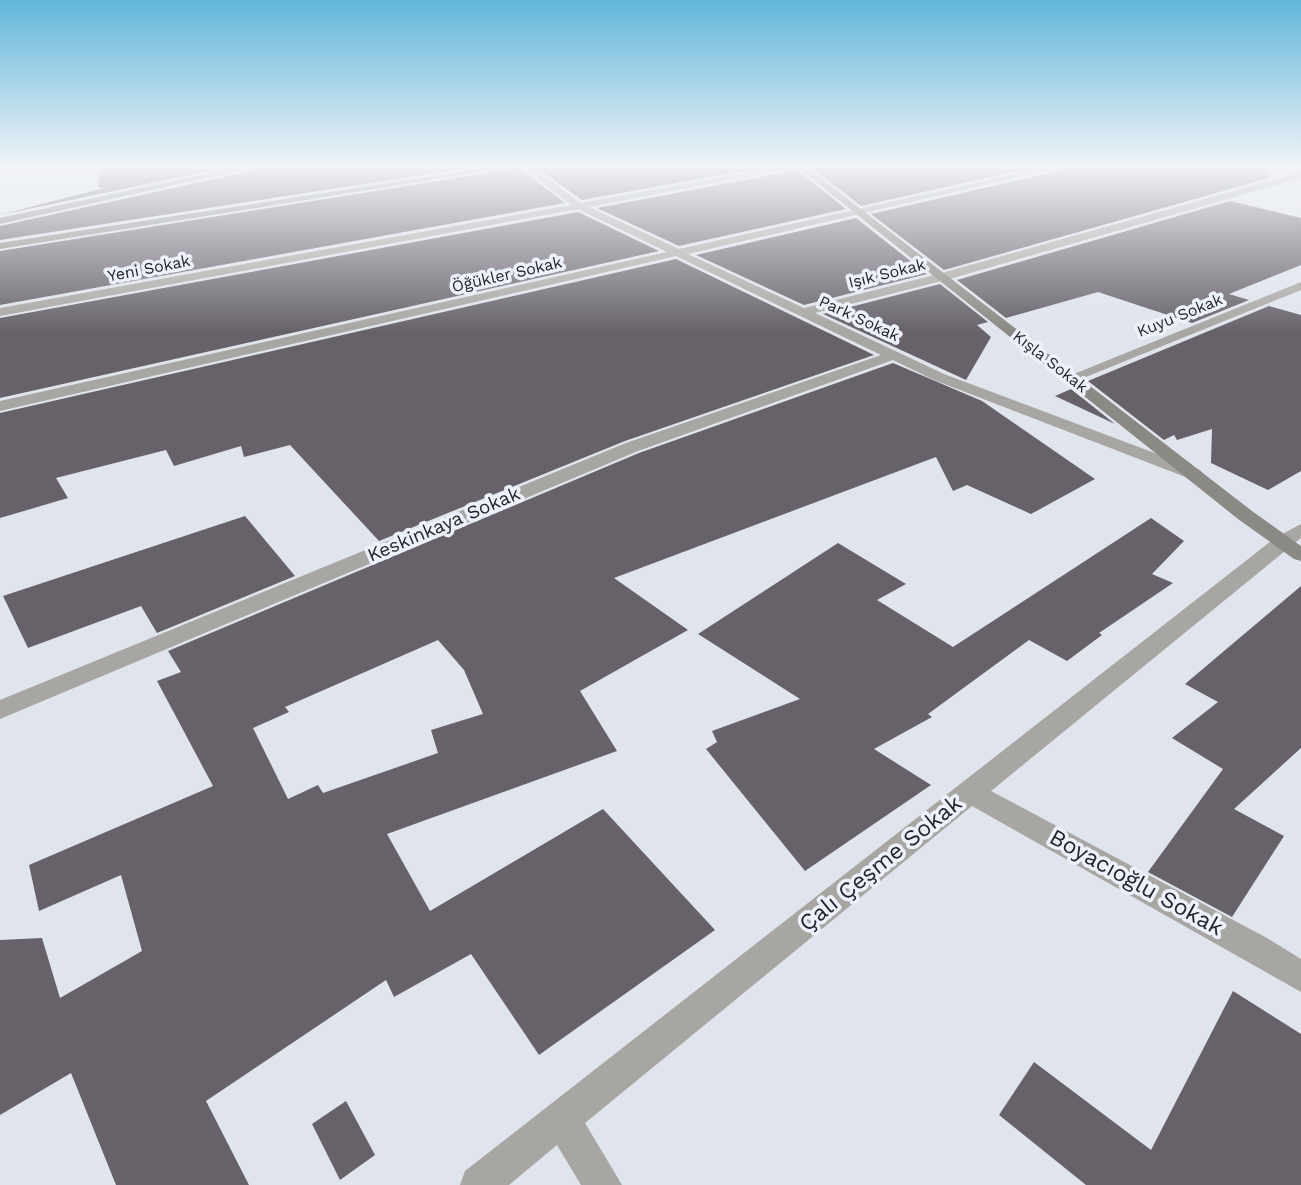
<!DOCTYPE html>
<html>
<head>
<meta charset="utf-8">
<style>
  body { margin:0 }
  canvas { display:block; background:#e0e4ed }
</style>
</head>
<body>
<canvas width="1301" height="1185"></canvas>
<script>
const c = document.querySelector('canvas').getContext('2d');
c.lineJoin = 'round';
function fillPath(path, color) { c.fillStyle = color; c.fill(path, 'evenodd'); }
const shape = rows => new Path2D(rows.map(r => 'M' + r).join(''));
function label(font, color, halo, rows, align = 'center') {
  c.font = font + ' "Work Sans",sans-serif'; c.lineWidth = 7; c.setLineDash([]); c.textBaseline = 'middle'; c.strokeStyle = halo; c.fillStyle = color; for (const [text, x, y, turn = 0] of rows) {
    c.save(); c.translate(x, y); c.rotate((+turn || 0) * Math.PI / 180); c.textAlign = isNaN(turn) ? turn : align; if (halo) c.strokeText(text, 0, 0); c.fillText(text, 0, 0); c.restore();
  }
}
fillPath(shape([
  [100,166,231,166,0,215,104,188,98,187],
  [262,166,481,166,0,240,0,226,260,169],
  [534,166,771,166,582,200],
  [809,166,1039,166,861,206],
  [1069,166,1267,166,1269,178,944,270,871,214,1067,169],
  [519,168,565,203,0,305,0,251],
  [797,170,846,209,679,246,597,208],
  [1230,201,1301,218,1301,265,1229,294,1249,300,1192,323,1098,292,1006,318,957,280],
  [578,212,659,251,0,398,0,318],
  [856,218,927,274,804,305,696,255],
  [676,259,874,355,625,441,379,541,290,445,244,457,241,446,174,466,166,450,56,478,68,498,0,518,0,413],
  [940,284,988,322,977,325,991,337,966,380,823,314],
  [1269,306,1301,315,1301,471,1268,490,1211,463,1212,429,1177,440,1174,435,1164,440,1088,381],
  [893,363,982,401,1095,479,1031,514,967,485,953,491,936,457,614,578,688,630,580,691,617,751,387,834,430,911,603,809,715,930,539,1055,471,954,394,997,386,980,206,1101,249,1185,116,1185,71,1073,0,1115,0,940,42,938,60,998,142,951,121,875,39,911,29,865,213,786,157,681,181,672,168,651,639,453],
  [438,640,464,670,483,714,431,730,438,753,323,793,318,785,288,799,253,728,289,712,285,707],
  [1071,389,1115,424,1055,396],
  [245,516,295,576,157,633,141,606,28,648,3,596],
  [1151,518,1184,541,1152,574,1173,583,1099,633,1102,635,1067,661,1029,640,928,714,932,717,874,749,931,785,805,871,706,749,717,742,712,731,800,699,698,634,838,543,906,584,877,600,953,647],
  [1301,586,1301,748,1234,809,1284,836,1232,917,1148,872,1223,769,1172,738,1218,702,1185,684],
  [1233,991,1301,1034,1301,1185,1086,1185,999,1115,1034,1062,1151,1150],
  [346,1101,375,1155,340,1180,312,1124]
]), '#67626a');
fillPath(shape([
  [521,166,530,166,581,203,785,166,803,166,589,207,679,249,1051,166,1066,166,688,254,804,308,938,274,1301,172,1301,178,946,280,815,313,944,374,1200,470,1203,474,1200,478,1188,478,934,380,893,360,638,451,0,719,0,700,626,443,881,355,676,256,0,411,0,401,667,252,578,209,0,316,0,308,571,205,521,166],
  [1301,282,1301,290,1076,381,1071,382,1064,378,1301,282],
  [1301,524,1301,538,991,791,1267,938,1301,959,1301,992,972,806,585,1123,622,1185,581,1185,557,1145,509,1185,460,1185,465,1171,1275,538,1301,524]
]), '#a8a6a2');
fillPath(shape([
  [243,166,259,166,0,224,0,218,243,166],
  [498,166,518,166,0,249,0,243,498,166],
  [796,166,805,166,1252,511,1301,546,1301,561,1294,559,1238,519,796,166]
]), '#8a8983');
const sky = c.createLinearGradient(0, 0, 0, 332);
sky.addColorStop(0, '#61b7da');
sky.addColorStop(0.5, '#f1f3f7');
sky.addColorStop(1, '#f1f3f700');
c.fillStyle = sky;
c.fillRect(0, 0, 1301, 332);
label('16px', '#25262a', '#edf1fb', [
  ["Yeni Sokak",149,269,-11],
  ["Işık Sokak",887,274,-14],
  ["Öğükler Sokak",507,275,-13],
  ["Kuyu Sokak",1180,316,-22],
  ["Park Sokak",859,319,25],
  ["Kışla Sokak",1050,362,38]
]);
label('19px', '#25262a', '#edf1fb', [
  ["Keskinkaya Sokak",444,525,-23]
]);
label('23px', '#25262a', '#edf1fb', [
  ["Çalı Çeşme Sokak",881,864,-39],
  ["Boyacıoğlu Sokak",1136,883,29]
]);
</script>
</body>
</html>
